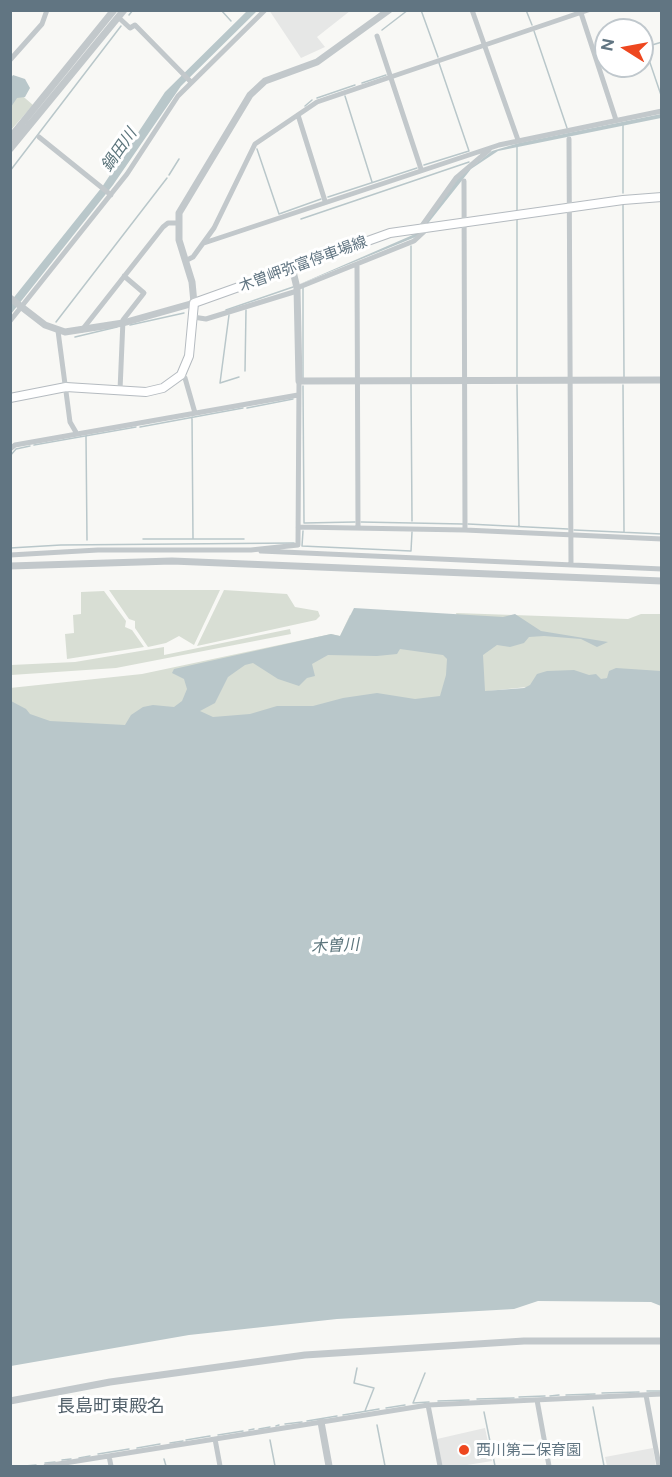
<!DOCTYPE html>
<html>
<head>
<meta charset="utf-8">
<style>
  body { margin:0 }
  #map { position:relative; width:672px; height:1477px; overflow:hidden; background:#f8f8f5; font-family:"Public Sans",sans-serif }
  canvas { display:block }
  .frame { position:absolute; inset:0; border:12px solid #617582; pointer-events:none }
  .north { position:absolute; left:594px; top:18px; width:60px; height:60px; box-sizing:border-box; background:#fff; border:2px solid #c0c8cd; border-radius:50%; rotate:281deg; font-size:16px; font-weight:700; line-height:24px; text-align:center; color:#617582 }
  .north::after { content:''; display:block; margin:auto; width:21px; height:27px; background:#ee471f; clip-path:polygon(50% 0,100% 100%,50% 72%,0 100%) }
</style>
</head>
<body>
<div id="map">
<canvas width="672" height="1477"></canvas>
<div class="frame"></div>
<div class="north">N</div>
</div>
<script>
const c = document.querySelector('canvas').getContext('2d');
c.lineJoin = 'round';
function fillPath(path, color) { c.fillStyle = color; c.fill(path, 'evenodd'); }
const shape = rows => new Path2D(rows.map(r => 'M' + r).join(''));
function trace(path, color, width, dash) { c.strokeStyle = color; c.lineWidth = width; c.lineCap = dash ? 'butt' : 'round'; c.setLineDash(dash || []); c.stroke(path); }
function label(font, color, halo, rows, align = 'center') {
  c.font = font + ' "Public Sans","Noto Sans JP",sans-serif'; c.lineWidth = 6; c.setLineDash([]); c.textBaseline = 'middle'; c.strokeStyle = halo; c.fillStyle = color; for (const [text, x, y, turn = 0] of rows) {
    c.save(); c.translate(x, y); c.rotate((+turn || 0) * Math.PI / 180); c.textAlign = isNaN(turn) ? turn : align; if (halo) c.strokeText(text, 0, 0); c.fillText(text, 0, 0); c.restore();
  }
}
fillPath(shape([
  [269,10,350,10,350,11,317,37,325,47,301,58],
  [485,1428,492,1461,461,1466,442,1466,437,1439],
  [653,1448,656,1466,607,1466,605,1457]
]), '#e6e7e6');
fillPath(shape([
  [11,86,33,105,11,130],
  [109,590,220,590,194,645,179,636,166,643,148,647,135,628,135,621,129,619],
  [224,590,287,594,295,607,318,611,320,616,316,620,197,646],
  [104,591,126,621,125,627,132,630,144,647,67,659,65,634,74,633,73,615,81,614,81,592],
  [456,613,628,619,641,614,661,614,661,673,479,692],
  [350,615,448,644,449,696,171,728,11,722,10,688,142,674,331,634,340,636],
  [290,629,291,634,116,668,11,675,11,665,75,662,164,647,164,655]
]), '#d8ded4');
fillPath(shape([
  [247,11,257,11,181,86,113,185,11,314,11,301,102,187,165,92],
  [13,75,25,79,30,88,25,97,17,98,11,107,11,78],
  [661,114,661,118,498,151,471,169,418,236,293,287,415,234,458,178,492,151,519,143],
  [354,608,503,617,515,614,541,631,608,642,597,647,581,639,544,636,529,637,524,643,510,647,497,645,483,655,485,691,524,688,530,685,537,674,547,671,574,670,589,675,596,674,601,679,607,678,609,671,616,668,661,671,661,1306,651,1302,538,1301,514,1309,337,1319,189,1335,11,1366,11,701,26,709,30,714,50,721,125,725,131,715,143,707,153,705,174,707,182,701,187,689,184,679,172,673,174,669,331,634,340,636],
  [400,649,443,655,447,659,446,675,440,696,415,699,377,693,343,698,313,706,277,706,250,714,213,717,200,711,215,703,228,677,245,665,253,663,278,679,299,686,307,678,315,676,312,664,328,655,377,656,397,654]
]), '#b9c7ca');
trace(shape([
  [221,10,231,21],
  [421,10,438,57],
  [526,10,532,25],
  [129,15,133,10],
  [382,30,408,10],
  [534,31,567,128],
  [642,48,662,42],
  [645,48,662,98],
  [601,63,606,61],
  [362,83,386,75],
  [345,96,372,182],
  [317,98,355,85],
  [305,106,312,100],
  [257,149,279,214,321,199],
  [424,165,469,151,439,63],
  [10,171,121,26],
  [169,175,179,159],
  [623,193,623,125],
  [328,197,417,168],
  [623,204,624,377],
  [517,211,517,146],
  [301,219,469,162],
  [517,219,517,377],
  [411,246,411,378],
  [303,288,303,378],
  [226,310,293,287],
  [229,315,220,383,239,377],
  [56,322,167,178],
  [130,325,184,313],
  [75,337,117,327],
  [245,371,246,310],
  [411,384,412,521],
  [517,385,519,527],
  [623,385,624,532],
  [303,386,304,523,355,522],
  [247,408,293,399],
  [192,417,193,539],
  [140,427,243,408],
  [86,436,87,540],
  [34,445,136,427],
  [10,456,16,449,30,446],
  [361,522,463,524],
  [468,524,568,529],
  [574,530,662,534],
  [303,531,302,546,411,551,412,532],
  [143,539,244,539],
  [10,548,61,545,294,543],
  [357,1368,354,1383,374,1388,365,1411],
  [647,1391,662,1391],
  [602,1393,639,1392],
  [566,1395,595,1394],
  [550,1396,559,1395],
  [519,1397,545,1396],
  [477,1399,514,1398],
  [438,1401,469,1400],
  [413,1403,425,1373],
  [413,1403,429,1402],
  [593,1407,604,1466],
  [386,1408,405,1405],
  [484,1412,495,1466],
  [343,1415,379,1409],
  [307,1421,337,1416],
  [285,1424,302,1422],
  [377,1425,385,1466],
  [276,1426,279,1425],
  [259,1429,270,1427],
  [249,1430,254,1429],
  [218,1435,243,1431],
  [186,1440,210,1436],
  [270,1440,275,1466],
  [170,1443,183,1441],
  [137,1448,160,1444],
  [98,1454,129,1449],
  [79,1458,90,1456],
  [164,1459,166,1466],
  [62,1460,71,1459],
  [45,1463,55,1462],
  [25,1466,36,1465]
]), '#b9c7ca', 1.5);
const secondary = shape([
  [10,398,66,387,146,392,163,388,181,375,189,356,194,303,390,233,623,200,662,197]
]);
trace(secondary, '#b5bbc0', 10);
trace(shape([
  [472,10,518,140],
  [581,13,616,120],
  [118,17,130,28,135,25,191,82],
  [377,36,421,169],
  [10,60,42,24,47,10],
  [298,115,325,201],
  [39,137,111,195],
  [569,139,571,565],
  [464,181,465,530],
  [421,227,456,178,489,150],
  [204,243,499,145,662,111],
  [185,261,193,257,214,228,255,144,317,102,588,10],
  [357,265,358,527],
  [297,288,414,241,428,228],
  [193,317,206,319,297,291],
  [10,321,127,174,178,96,265,10],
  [82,330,163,227,168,223,177,223],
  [58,331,70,422,77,434],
  [181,375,185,378,195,413],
  [120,390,123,320,144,293,124,276],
  [10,449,15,445,298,395],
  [298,527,465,530,662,539],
  [261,551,662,569],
  [10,555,98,550,251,550,298,545,299,381],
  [646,1395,659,1466],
  [537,1400,549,1466],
  [428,1405,440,1466],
  [215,1439,220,1466],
  [109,1456,111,1466],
  [46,1466,428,1405,662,1394]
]), '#c2c8cb', 5);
trace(shape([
  [10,138,114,10],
  [10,149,124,10],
  [292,267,297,288,299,381,662,380],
  [10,298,45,325,65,332,123,323,194,303,192,282,179,240,179,213,250,95,265,81,317,62,389,10],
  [10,566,172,561,662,581],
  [10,1401,110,1382,305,1355,524,1341,662,1341],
  [321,1422,329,1466]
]), '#c2c8cb', 7);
trace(secondary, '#fff', 8);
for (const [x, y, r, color] of [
  [464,1450,6,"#ee471f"]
]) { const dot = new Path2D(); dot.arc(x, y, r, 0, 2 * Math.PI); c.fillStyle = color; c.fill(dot); trace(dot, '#fff', 2); }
label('15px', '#617582', '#fff', [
  ["木曽岬弥富停車場線",303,264,-20]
]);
label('15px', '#617582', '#fff', [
  ["西川第二保育園",476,1450]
], 'left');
label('italic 16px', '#5c757c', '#fff', [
  ["鍋田川",119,150,-55],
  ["木曽川",335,946,-3]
]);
label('18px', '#54626c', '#fff', [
  ["長島町東殿名",111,1406]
]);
</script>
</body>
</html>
